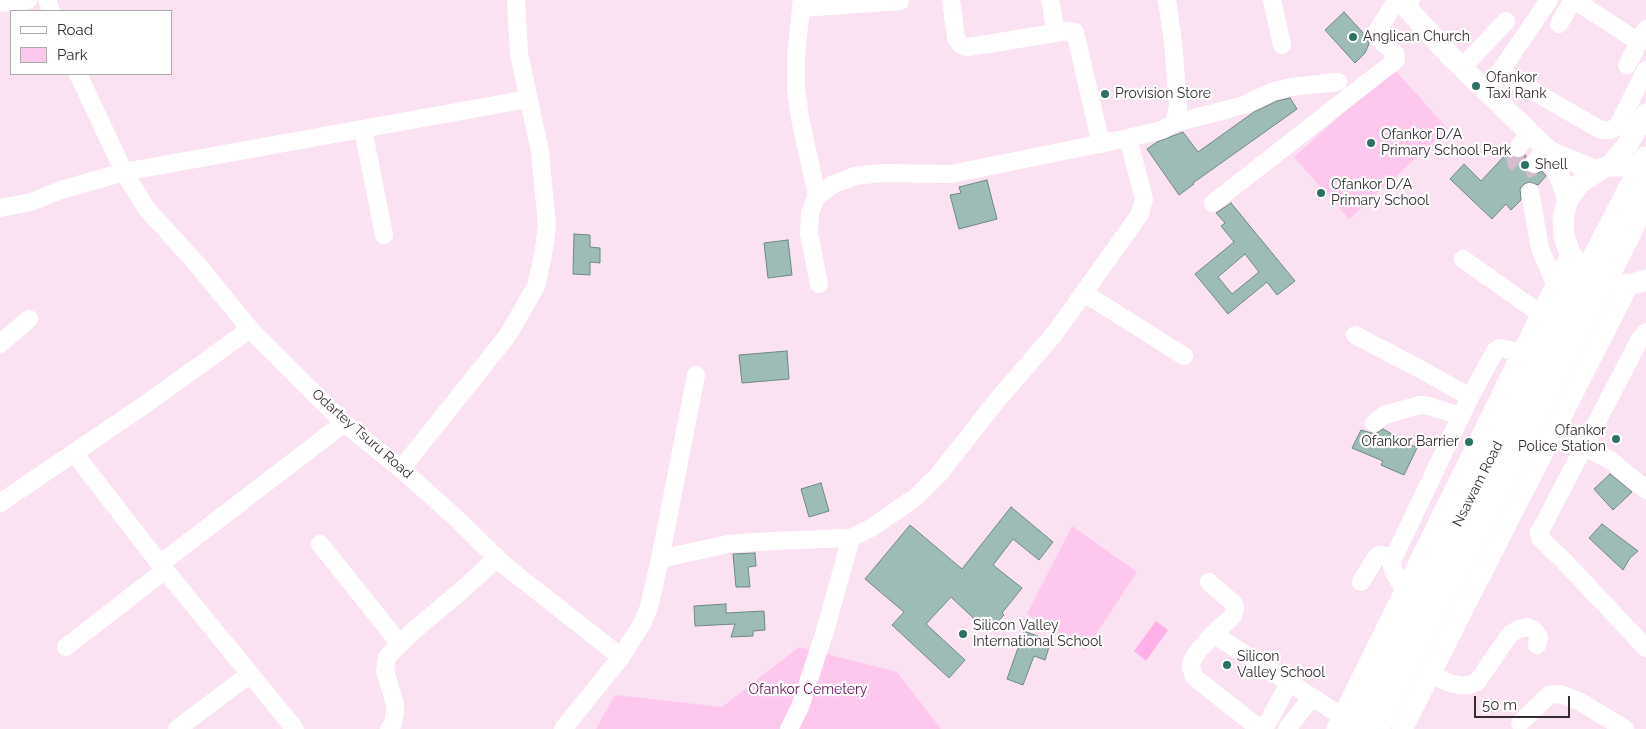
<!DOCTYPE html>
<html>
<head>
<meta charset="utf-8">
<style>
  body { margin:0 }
  #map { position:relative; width:1646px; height:729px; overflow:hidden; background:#fbe2f3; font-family:Raleway,sans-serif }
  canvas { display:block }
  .legend { position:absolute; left:10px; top:10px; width:162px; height:65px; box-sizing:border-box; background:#fff; border:1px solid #afabad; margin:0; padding:6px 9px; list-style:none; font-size:15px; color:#362d33 }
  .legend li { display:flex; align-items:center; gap:10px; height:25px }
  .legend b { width:25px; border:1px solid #afabad }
  .scale { position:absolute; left:1474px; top:696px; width:96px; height:22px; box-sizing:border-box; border:2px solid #362d33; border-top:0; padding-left:6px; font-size:15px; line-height:18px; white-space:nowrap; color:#362d33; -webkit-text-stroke:4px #fff; paint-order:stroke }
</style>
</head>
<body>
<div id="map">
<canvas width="1646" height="729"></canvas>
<ul class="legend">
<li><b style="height:6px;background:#fff"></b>Road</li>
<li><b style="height:14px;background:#fec7ed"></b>Park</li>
</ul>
<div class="scale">50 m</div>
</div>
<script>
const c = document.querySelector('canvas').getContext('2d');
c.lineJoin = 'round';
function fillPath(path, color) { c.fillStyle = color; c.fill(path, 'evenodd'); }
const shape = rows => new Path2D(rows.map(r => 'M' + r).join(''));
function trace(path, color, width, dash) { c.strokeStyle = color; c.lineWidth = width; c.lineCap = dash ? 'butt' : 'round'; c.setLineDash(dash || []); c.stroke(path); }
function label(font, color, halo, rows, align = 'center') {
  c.font = font + ' Raleway,sans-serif'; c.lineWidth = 4.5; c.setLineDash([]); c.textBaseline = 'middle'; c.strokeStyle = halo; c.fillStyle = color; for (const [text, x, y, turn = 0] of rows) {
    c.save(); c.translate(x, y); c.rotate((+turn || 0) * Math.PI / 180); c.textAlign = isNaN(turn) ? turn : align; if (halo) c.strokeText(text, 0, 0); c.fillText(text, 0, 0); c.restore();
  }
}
fillPath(shape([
  [1393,68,1448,129,1349,219,1294,157],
  [1072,526,1137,572,1085,651,1027,614],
  [799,647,897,672,941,729,596,729,615,695,722,707]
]), '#fec7ed');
fillPath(shape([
  [1156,621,1168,630,1146,661,1134,651]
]), '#ffb0e8');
const building = shape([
  [1344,12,1366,36,1369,44,1365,53,1355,63,1325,30,1344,12],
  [1290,98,1297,109,1193,183,1194,184,1179,195,1147,149,1157,142,1183,132,1198,152,1254,112,1277,101,1290,98],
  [1508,152,1511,156,1516,158,1522,158,1526,155,1523,163,1527,172,1533,175,1542,171,1546,176,1538,185,1529,182,1524,184,1520,189,1521,200,1511,210,1506,204,1492,219,1450,179,1464,164,1481,181,1508,152],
  [987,180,997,219,959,229,950,195,961,193,959,187,987,180],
  [1231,203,1295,281,1277,295,1267,282,1228,314,1195,274,1234,242,1221,226,1225,223,1216,213,1231,203],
  [1245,254,1259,272,1232,294,1218,277,1245,254],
  [574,234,590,235,590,247,600,248,600,263,590,262,590,275,573,274,574,234],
  [788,240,792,275,768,278,764,243,788,240],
  [787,351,789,379,742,383,739,355,787,351],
  [1383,429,1417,448,1404,475,1381,465,1383,461,1352,448,1361,430,1375,434,1383,429],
  [1610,474,1632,492,1613,510,1594,489,1610,474],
  [821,483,829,511,809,517,801,489,821,483],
  [1011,507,1053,542,1039,560,1013,539,993,565,1022,588,1002,613,1004,615,988,632,951,597,926,624,965,660,949,678,892,625,904,612,865,579,910,525,962,569,1011,507],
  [1602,524,1638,551,1630,558,1623,570,1589,538,1602,524],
  [755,553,756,566,748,567,750,587,736,587,733,554,755,553],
  [726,604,726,613,764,611,765,630,753,631,753,636,731,637,735,624,695,626,694,606,726,604],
  [1024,631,1051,641,1045,660,1034,656,1023,685,1007,679,1024,631]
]);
fillPath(building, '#9dbcb5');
trace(building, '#6b8982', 1);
trace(shape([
  [1518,148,1515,155,1516,162,1524,170,1530,168,1534,164]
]), '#d4becd', 18, [18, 9]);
trace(shape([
  [47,0,51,11],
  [802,0,796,56,796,89,800,118,817,196],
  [951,0,956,38,961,45,968,47,1068,31,1075,32,1101,144],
  [1050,0,1056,33],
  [1272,0,1282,45],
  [1574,0,1639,42],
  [0,3,28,0],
  [802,8,900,1],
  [1559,24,1573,0],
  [1627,65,1646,29],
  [1462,68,1506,21],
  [1500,72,1601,130,1610,130,1617,127,1646,70],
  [78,74,124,172,146,208,196,263,250,329,344,423,401,469,455,517,504,565,621,657,563,729],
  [1493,82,1549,0],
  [1174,123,1226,110,1246,104,1274,91,1291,87,1338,82],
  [363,129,384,235],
  [1518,148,1530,132],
  [1534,164,1546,148],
  [1530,192,1540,248,1556,286],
  [1213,203,1396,60,1396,55,1378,38,1376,33,1396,1],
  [0,208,31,202,61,190,124,172,528,99],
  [1463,259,1542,315],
  [819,284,809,234,810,212,817,196,832,185,855,176,883,173,951,174,1128,138,1162,130,1174,123,1178,107,1173,42,1167,0],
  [1084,293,1184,356],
  [1646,332,1640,339,1539,533,1540,538,1564,561,1646,648],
  [1355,335,1420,369,1470,397],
  [0,344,29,319],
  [1374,423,1384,415,1420,405,1429,406,1460,416],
  [1554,432,1610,460,1646,490],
  [74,453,160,564,295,729],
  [401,469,508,335,536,286,543,255,547,226,540,151,519,54,516,0],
  [0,503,143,406,250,329],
  [320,544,400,644],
  [660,559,728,544,772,541,851,538,871,528,916,497,939,474,998,399,1055,333,1140,214,1144,199,1128,138],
  [160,564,344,423],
  [1209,582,1234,604,1235,608,1233,616,1213,634,1343,717],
  [1361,582,1375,559,1379,555,1394,557],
  [1406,591,1395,575,1392,566,1394,557,1470,397,1495,351,1500,348,1523,353],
  [1213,634,1199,650,1192,661,1191,667,1194,677,1255,725,1263,726,1268,722,1289,683],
  [66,647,165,570],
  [621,657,643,622,649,607,660,559,696,375],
  [1430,674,1450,683,1460,685,1470,685,1477,682,1510,634,1519,629,1527,627,1534,630,1539,637,1537,645],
  [1520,723,1549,695,1560,694,1579,701,1625,729],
  [177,729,250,674],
  [389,729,393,723,395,711,395,704,385,671,387,657,412,632,462,590,497,558],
  [789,729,800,707,825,631,851,538],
  [1287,729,1312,697]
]), '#fff', 18);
trace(shape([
  [1409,0,1407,8,1450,56,1550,152,1596,171],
  [1550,152,1568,199],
  [1610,166,1627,145,1646,114],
  [1581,266,1571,255,1564,237,1563,218,1568,199,1580,183,1603,168,1610,166,1635,166,1646,171],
  [1614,283,1628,285,1646,280],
  [1337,729,1571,255],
  [1402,729,1628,285]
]), '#fff', 21);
trace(shape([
  [1351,729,1646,159],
  [1376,729,1646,199]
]), '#fff', 25);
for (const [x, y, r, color] of [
  [1353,37,5,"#2c7166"],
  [1476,86,5,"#2c7166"],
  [1105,94,5,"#2c7166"],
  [1371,143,5,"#2c7166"],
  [1525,165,5,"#2c7166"],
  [1321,193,5,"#2c7166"],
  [1616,439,5,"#2c7166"],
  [1469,442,5,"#2c7166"],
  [963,634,5,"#2c7166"],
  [1227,665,5,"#2c7166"]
]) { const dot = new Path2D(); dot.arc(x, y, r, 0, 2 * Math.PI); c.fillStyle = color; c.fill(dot); trace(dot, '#fff', 2); }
label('14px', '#362d33', '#fff', [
  ["Anglican Church",1363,37],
  ["Ofankor",1486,78],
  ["Taxi Rank",1486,94],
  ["Provision Store",1115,94],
  ["Ofankor D/A",1381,135],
  ["Primary School Park",1381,151],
  ["Shell",1535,165],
  ["Ofankor D/A",1331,185],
  ["Primary School",1331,201],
  ["Ofankor",1606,431,"right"],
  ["Police Station",1606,447,"right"],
  ["Ofankor Barrier",1459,442,"right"],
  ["Silicon Valley",973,626],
  ["International School",973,642],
  ["Silicon",1237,657],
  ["Valley School",1237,673]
], 'left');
label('14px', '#362d33', '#fff', [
  ["Odartey Tsuru Road",362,434,41],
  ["Nsawam Road",1478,484,-63]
]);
label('14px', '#670b56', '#fff', [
  ["Ofankor Cemetery",808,690]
]);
</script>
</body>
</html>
